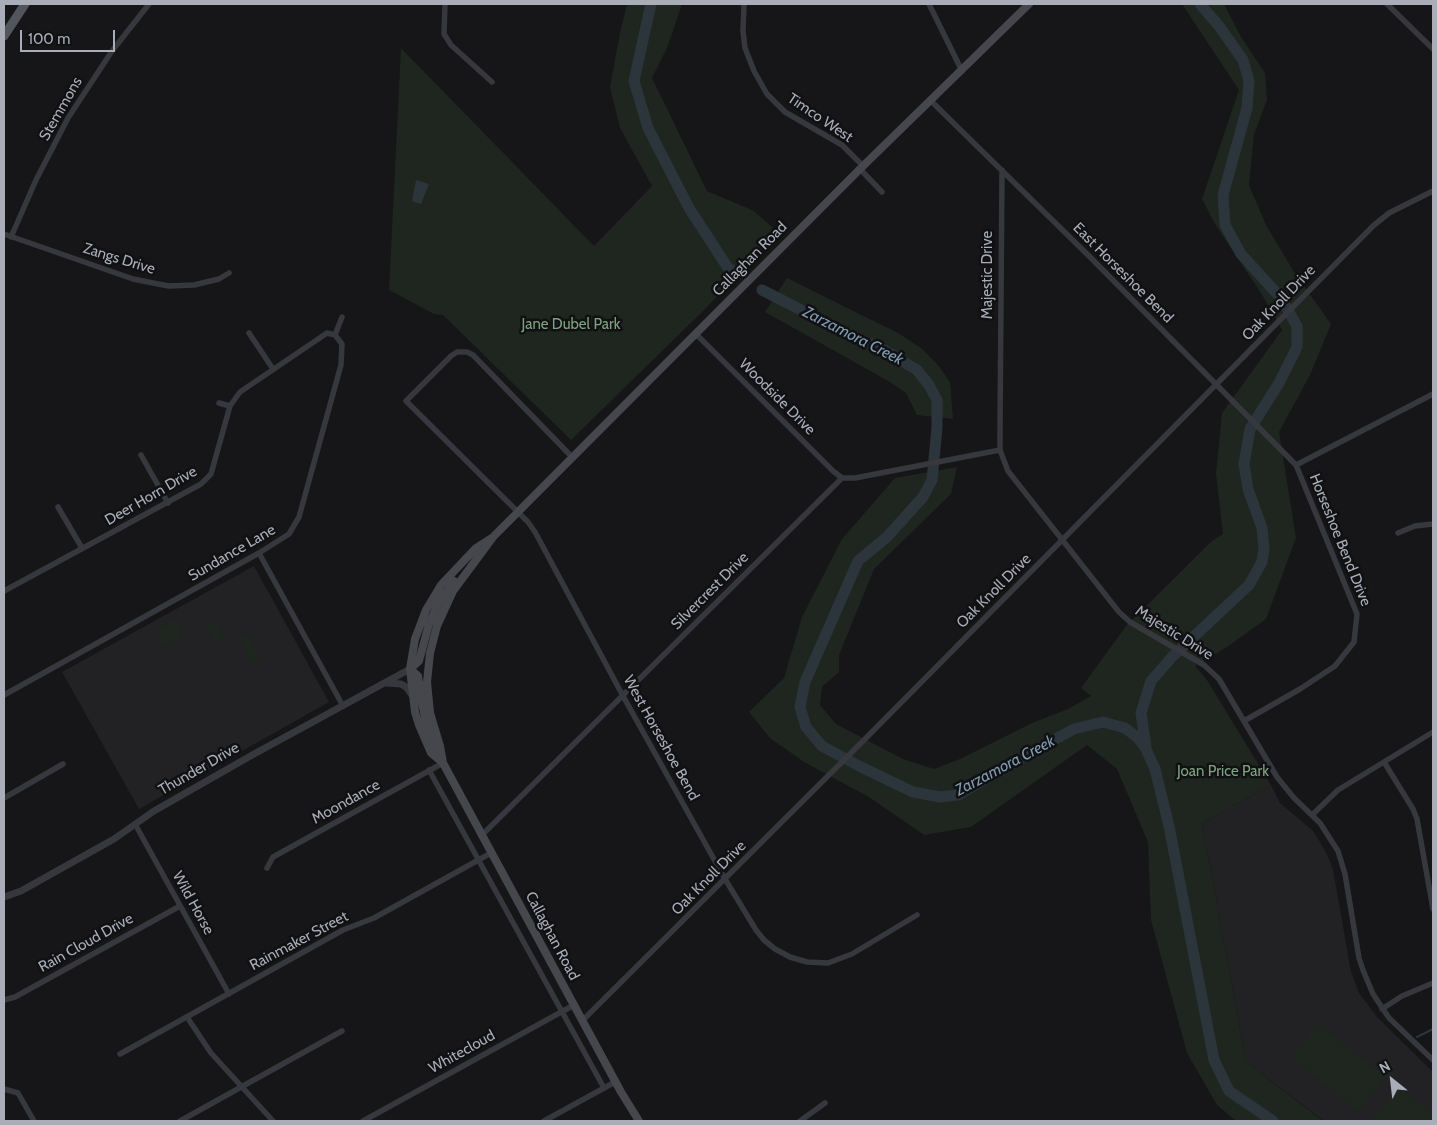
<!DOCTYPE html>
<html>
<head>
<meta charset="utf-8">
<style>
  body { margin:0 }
  #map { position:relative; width:1437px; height:1125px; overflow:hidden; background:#161618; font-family:Cabin,sans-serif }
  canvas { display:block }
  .frame { position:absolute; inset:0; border:5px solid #a8adb8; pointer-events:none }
  .north { position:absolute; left:1367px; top:1055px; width:50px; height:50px; -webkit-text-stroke:4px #111113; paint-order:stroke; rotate:331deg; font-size:14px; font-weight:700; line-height:20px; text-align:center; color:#a8adb8 }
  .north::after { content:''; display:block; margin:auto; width:18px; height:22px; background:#a8adb8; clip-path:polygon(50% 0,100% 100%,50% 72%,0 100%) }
  .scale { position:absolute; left:20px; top:30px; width:95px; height:22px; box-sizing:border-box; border:2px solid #a8adb8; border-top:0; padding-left:6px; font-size:15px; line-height:18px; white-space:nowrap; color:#a8adb8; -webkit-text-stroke:4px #111113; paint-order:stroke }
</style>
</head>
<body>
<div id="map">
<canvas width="1437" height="1125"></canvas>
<div class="frame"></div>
<div class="north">N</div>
<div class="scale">100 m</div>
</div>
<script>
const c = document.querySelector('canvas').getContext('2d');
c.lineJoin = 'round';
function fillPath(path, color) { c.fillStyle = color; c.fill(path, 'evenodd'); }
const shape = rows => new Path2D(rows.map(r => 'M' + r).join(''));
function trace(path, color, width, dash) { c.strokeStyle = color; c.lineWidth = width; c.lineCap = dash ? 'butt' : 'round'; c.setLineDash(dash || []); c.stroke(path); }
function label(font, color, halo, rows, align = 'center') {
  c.font = font + ' Cabin,sans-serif'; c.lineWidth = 5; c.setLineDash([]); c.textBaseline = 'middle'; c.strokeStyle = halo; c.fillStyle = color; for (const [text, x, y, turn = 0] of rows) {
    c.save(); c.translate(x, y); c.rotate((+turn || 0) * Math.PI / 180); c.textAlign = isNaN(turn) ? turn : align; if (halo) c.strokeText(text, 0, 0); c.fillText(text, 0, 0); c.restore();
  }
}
fillPath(shape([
  [254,566,329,702,139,809,62,672],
  [1271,785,1280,803,1313,831,1327,854,1333,869,1351,972,1359,993,1377,1017,1433,1072,1433,1121,1324,1121,1246,1062,1202,823]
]), '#222225');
fillPath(shape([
  [627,4,682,4,667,48,652,78,707,191,754,211,779,233,701,313,571,440,443,315,434,314,389,290,401,48,594,246,652,186,620,128,610,87,620,33],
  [1182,4,1224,4,1241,37,1265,73,1267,100,1254,134,1249,185,1266,225,1294,272,1331,324,1310,375,1279,432,1296,538,1266,619,1227,647,1195,666,1207,680,1271,785,1202,823,1246,1062,1323,1121,1236,1121,1217,1105,1187,1053,1151,920,1148,842,1117,769,1087,745,971,827,924,835,869,797,804,762,770,738,749,712,784,678,802,617,842,539,895,478,957,467,951,494,874,569,839,655,839,672,822,687,820,705,836,724,903,759,934,769,960,759,1032,723,1068,709,1091,696,1081,688,1126,626,1212,541,1223,534,1216,474,1222,413,1282,330,1261,293,1215,224,1202,199,1239,90],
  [787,278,898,333,921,348,938,365,950,382,953,419,917,415,906,393,890,382,765,312],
  [171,620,176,620,179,623,181,639,163,645,156,632],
  [216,622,225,638,214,644,206,628],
  [248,634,261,659,253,664,239,638],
  [1317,1023,1386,1077,1359,1112,1290,1057],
  [1398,1087,1433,1114,1433,1121,1371,1121]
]), '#1e261f');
fillPath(shape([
  [416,180,429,184,421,204,412,201]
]), '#2c353c');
trace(shape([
  [1417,1037,1433,1029]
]), '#2c353c', 2);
trace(shape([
  [651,4,634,81,648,128,689,208,728,268,738,274],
  [762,290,848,334,884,350,917,370,929,385,937,400,937,428,932,480,923,497,887,537,858,561,805,682,800,707,806,727,822,746,859,766,913,792,940,797,958,795,1035,750,1074,729,1103,722,1125,728,1138,738,1146,749,1155,769,1169,826,1214,1060,1229,1091,1273,1121],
  [1146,747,1141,713,1151,681,1172,657,1249,585,1262,562,1264,549,1262,528,1248,489,1244,464,1250,429,1279,383,1297,347,1297,326,1281,298,1241,254,1225,225,1223,195,1247,108,1249,81,1243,60,1219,26,1200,4]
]), '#2c353c', 11);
trace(shape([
  [445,4,444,34,451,45,492,82],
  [744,4,743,31,745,48,754,71,767,94,785,112,842,145,863,166],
  [929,4,962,71],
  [1387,4,1433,49],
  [930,100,1090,257,1296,465,1357,614,1354,642,1335,666,1300,689,1244,721],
  [860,169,882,192],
  [1002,170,1000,430,1000,450,1008,471,1119,612,1130,622,1204,665,1219,679,1277,777,1294,798,1320,823,1338,851,1345,874,1359,958,1363,970,1373,994,1389,1018,1433,1060],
  [4,234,133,279,158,284,169,286,194,285,219,279,229,273],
  [11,237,36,180,68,118,112,51,149,4],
  [249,333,273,369],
  [695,333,833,471,842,478],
  [335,335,342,317],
  [219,403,230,406],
  [141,455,168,503],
  [572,457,473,355,467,352,457,352,451,356,406,401,528,522,535,532,623,696,725,879,756,930,764,940,775,949,790,957,807,962,828,963,852,954,917,915],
  [1296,465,1433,394],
  [58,507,82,548],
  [1398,533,1415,526,1433,524],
  [259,553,343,706],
  [4,591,201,484,211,474,230,406,240,392,327,333,335,335],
  [4,695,259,553,289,534,299,517,341,365,342,344,335,335],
  [1384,762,1413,809,1417,819,1433,909],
  [429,770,604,1088],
  [4,798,63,764],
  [1312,815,1338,790,1433,732],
  [135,824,229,994],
  [481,836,842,478,855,478,1000,450],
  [267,868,273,857,443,763],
  [4,1000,15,997,180,906],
  [1382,1009,1402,996,1433,983],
  [187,1017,211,1053,273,1121],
  [582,1021,866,738,1373,226,1389,213,1433,191],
  [120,1054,343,930,374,918,491,853],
  [4,1089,18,1093,34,1121],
  [180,1121,342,1031],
  [363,1121,574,1005],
  [544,1121,615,1082],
  [800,1121,825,1103]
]), '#37383d', 5.5);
trace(shape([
  [386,683,401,684,406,687,412,695],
  [4,897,21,891,114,839,154,811,254,754,410,669]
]), '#37383d', 7);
trace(shape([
  [440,754,435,749,427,726,422,703,418,676,410,669,419,661,429,624,439,602,454,581],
  [443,763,431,753,419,725,415,712,410,669,415,639,426,610,441,585,476,548,490,539],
  [639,1121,621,1092,443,763,440,746,430,713,427,682,430,653,437,626,453,591,493,537,860,169,1029,4]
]), '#45474d', 8);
trace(shape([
  [4,36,25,4]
]), '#53555c', 9);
label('15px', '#a8adb8', '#111113', [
  ["Stemmons",61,109,-60],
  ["Timco West",820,118,34],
  ["Zangs Drive",119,259,17],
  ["Callaghan Road",750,259,-45],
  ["East Horseshoe Bend",1123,273,45],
  ["Majestic Drive",988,275,-90],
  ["Oak Knoll Drive",1279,303,-46],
  ["Woodside Drive",777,397,45],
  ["Deer Horn Drive",151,496,-30],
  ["Horseshoe Bend Drive",1340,540,68],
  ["Sundance Lane",232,553,-30],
  ["Silvercrest Drive",710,591,-45],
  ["Oak Knoll Drive",994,591,-45],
  ["Majestic Drive",1174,633,32],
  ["West Horseshoe Bend",661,738,61],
  ["Thunder Drive",199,769,-30],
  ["Moondance",346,802,-29],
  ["Oak Knoll Drive",709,878,-45],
  ["Wild Horse",193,903,61],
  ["Callaghan Road",552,936,62],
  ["Rainmaker Street",299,941,-28],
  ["Rain Cloud Drive",86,943,-29],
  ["Whitecloud",462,1052,-29]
]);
label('15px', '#7fa381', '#111113', [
  ["Jane Dubel Park",571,325],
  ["Joan Price Park",1223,772]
]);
label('italic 16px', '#7f9bb3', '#111113', [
  ["Zarzamora Creek",853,336,27],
  ["Zarzamora Creek",1005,766,-28]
]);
</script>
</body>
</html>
